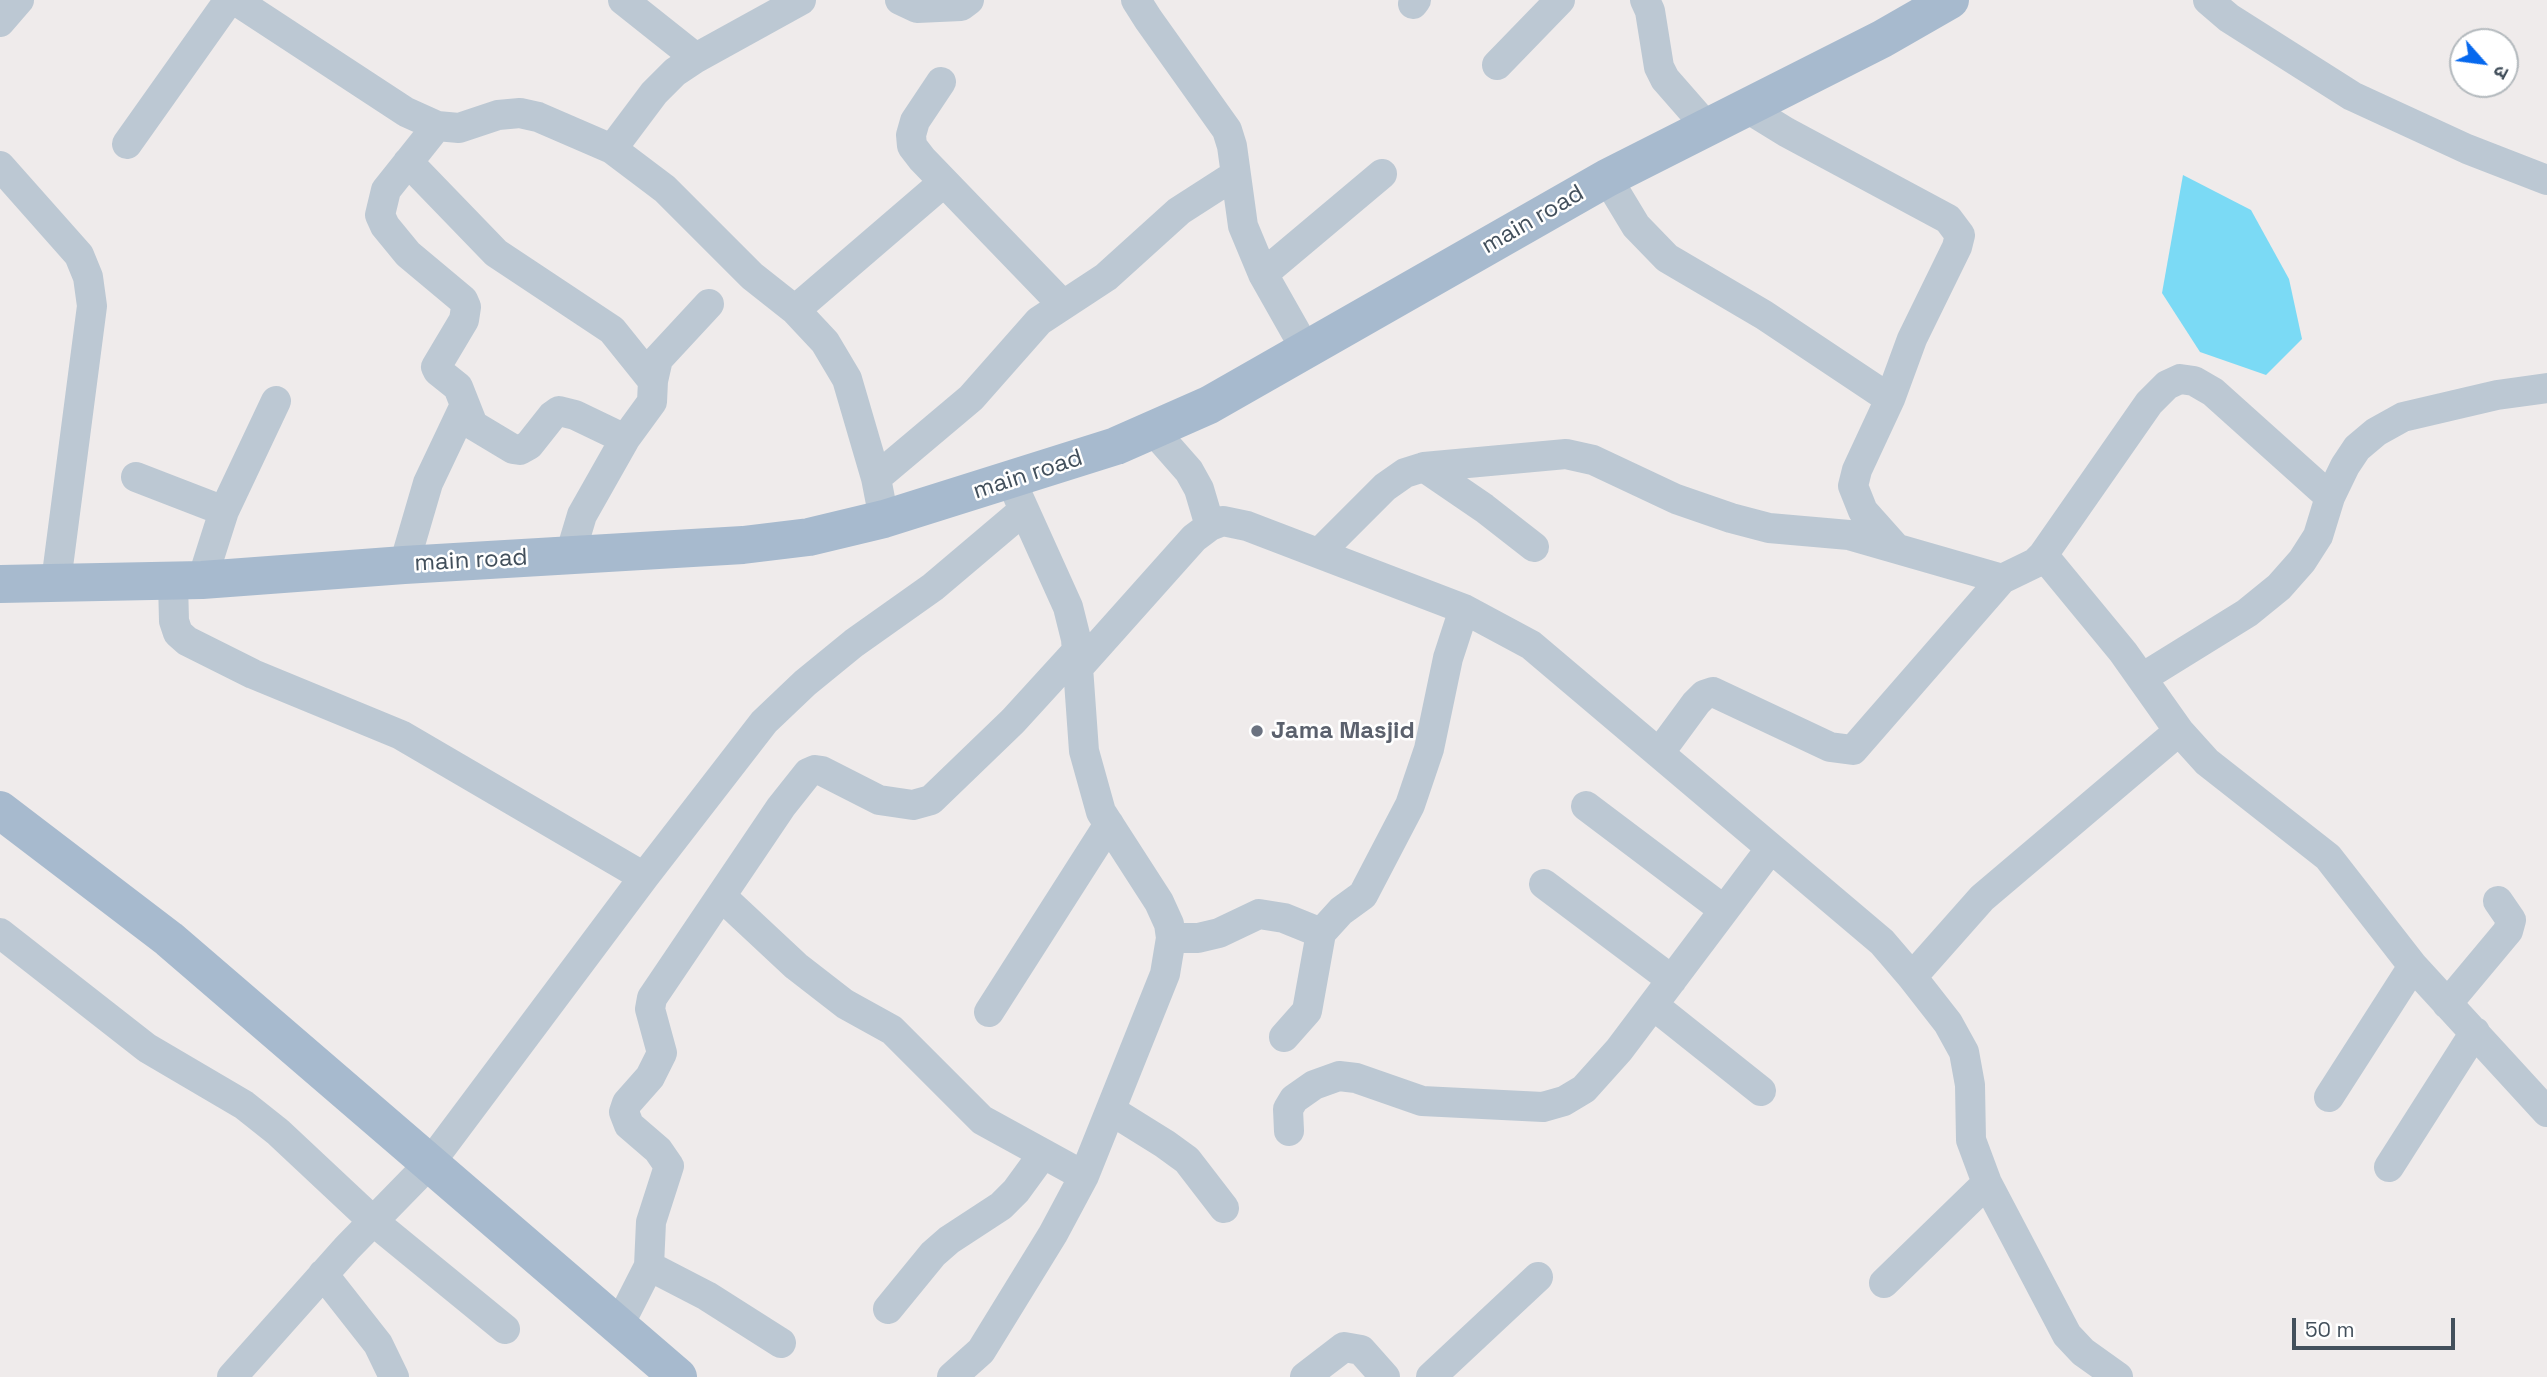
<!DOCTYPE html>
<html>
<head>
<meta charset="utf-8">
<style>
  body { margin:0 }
  #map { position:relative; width:2547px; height:1377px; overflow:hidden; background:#efebeb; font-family:"Space Grotesk","Noto Sans Devanagari",sans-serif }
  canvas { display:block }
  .north { position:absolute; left:2449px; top:28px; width:70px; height:70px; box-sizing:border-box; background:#fff; border:2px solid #b3b9bd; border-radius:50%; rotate:118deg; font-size:19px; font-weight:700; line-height:28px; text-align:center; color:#424f5b }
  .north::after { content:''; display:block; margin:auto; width:24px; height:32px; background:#0668ee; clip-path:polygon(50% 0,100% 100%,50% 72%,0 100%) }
  .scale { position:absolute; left:2292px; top:1318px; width:163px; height:32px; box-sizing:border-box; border:4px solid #424f5b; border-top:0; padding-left:9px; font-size:21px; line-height:24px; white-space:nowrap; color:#424f5b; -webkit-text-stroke:5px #fff; paint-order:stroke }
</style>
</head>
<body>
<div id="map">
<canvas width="2547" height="1377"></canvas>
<div class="north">उ</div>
<div class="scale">50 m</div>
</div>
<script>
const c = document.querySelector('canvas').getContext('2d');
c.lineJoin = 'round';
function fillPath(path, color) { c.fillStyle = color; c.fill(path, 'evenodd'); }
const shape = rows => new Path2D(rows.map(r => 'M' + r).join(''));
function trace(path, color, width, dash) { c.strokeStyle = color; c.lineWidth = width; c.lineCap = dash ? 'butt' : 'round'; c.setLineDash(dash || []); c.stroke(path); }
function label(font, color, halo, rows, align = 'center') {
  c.font = font + ' "Space Grotesk",sans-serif'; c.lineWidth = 5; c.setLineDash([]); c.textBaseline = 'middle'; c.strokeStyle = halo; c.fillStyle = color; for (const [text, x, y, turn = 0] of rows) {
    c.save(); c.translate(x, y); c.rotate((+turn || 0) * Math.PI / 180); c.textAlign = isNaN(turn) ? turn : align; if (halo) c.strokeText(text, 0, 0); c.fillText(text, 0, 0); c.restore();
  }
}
fillPath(shape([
  [2183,175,2251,210,2289,279,2302,339,2266,375,2200,352,2162,293]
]), '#7bdaf5');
trace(shape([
  [235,0,406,112,437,126,459,128,498,115,520,113,538,117,612,149,665,189,752,276,795,310,825,342,847,379,876,478,884,519],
  [623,0,696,58],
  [900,0,917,8,961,6,969,0],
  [1136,0,1148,19,1227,130,1232,146,1243,226,1263,274,1306,350],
  [1645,0,1650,11,1659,67,1665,79,1707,127],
  [2208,0,2229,18,2352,96,2467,149,2547,180],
  [1413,4,1416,0],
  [0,22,19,0],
  [1497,65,1560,0],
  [941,82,915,121,911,135,912,146,922,159,1062,304],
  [1747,108,1786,132,1948,219,1960,235,1957,247,1912,339,1890,399,1857,470,1853,486,1863,511,1896,548],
  [437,126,386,190,380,215,385,226,408,254,463,300,466,307,464,320,436,367,438,371,458,387,473,425,513,449,520,450,529,445,552,416,559,411,575,415,625,439],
  [127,144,229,0],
  [612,149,654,93,675,72,696,58,801,0],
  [408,162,496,253,612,330,653,381],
  [0,166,79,255,88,277,92,306,56,582],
  [1607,178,1636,226,1667,258,1764,315,1890,399],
  [1263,274,1382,174],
  [795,310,944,182],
  [1153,430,1189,471,1199,489,1210,526],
  [1424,467,1484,508,1534,547],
  [136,477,224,511],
  [876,478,971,398,1039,321,1106,277,1179,211,1235,175],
  [1319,553,1385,487,1405,473,1424,467,1566,454,1593,460,1676,499,1731,518,1769,528,1849,535,2002,579],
  [570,555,582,515,625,439,652,402,653,381,658,359,709,304],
  [2043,555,2123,652,2179,731,2207,762,2328,857,2413,966,2547,1112],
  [404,565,428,483,465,405],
  [202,580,224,511,276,401],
  [173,582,174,621,178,633,187,641,253,674,401,735,644,877],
  [1077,669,1194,538,1210,526,1223,521,1247,526,1464,609,1531,645,1882,942,1912,977,1948,1023,1964,1052,1970,1085,1971,1140,1987,1183,2067,1335,2083,1352,2118,1377],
  [2142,678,2247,613,2279,587,2302,561,2318,536,2330,497,2345,466,2357,448,2376,432,2403,417,2497,395,2547,388],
  [1660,752,1696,703,1704,695,1713,692,1830,747,1853,750,2002,579,2035,563,2043,555,2149,403,2167,385,2180,379,2194,381,2213,392,2330,497],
  [1586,806,1724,910],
  [1544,884,1672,980],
  [721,896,796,966,845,1004,892,1030,982,1120,1084,1176],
  [0,933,147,1048,244,1105,278,1132,373,1221,505,1329],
  [1171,938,1198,938,1219,933,1259,914,1284,918,1321,933,1341,911,1363,895,1410,805,1429,749,1448,658,1464,609],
  [1912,977,1982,898,2179,731],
  [2447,1004,2508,931,2511,920,2498,901],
  [1653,1005,1761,1091],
  [989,1012,1109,824],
  [1284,1037,1307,1011,1321,933],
  [2329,1097,2413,966],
  [1112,1111,1165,1144,1187,1160,1224,1208],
  [1289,1131,1288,1109,1294,1099,1314,1085,1339,1076,1356,1078,1422,1101,1543,1107,1564,1101,1584,1089,1619,1050,1771,848],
  [2389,1167,2475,1032],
  [649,1266,707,1296,781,1343],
  [323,1274,378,1344,394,1377],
  [1884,1283,1987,1183],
  [888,1309,933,1254,949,1240,1001,1206,1016,1191,1043,1154],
  [618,1327,649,1266,651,1222,669,1166,658,1150,629,1125,624,1112,627,1103,650,1077,662,1053,650,1009,652,998,781,807,808,773,815,770,822,771,879,800,913,805,931,800,1013,721,1076,652],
  [232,1377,347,1248,430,1163,644,877,764,722,805,683,854,643,933,587,1024,510],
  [952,1377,981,1351,1053,1234,1084,1176,1165,974,1171,938,1169,924,1159,902,1101,812,1084,751,1076,639,1068,607,1017,494],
  [1305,1377,1344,1347,1361,1350,1385,1377],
  [1431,1377,1538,1277]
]), '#bcc8d3', 30);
trace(shape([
  [0,584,202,580,404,565,743,545,809,537,884,519,1116,446,1209,405,1607,178,1882,39,1950,0],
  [0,810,169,939,678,1377]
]), '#a7bace', 38);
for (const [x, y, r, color] of [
  [1257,731,7,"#6b7280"]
]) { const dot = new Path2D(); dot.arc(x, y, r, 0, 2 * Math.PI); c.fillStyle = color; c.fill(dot); trace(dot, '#fff', 2.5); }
label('24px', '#424f5b', '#fff', [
  ["main road",1533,220,-30],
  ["main road",1028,475,-18],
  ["main road",471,561,-3]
]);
label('bold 24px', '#5b616d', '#fff', [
  ["Jama Masjid",1271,731]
], 'left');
</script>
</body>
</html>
